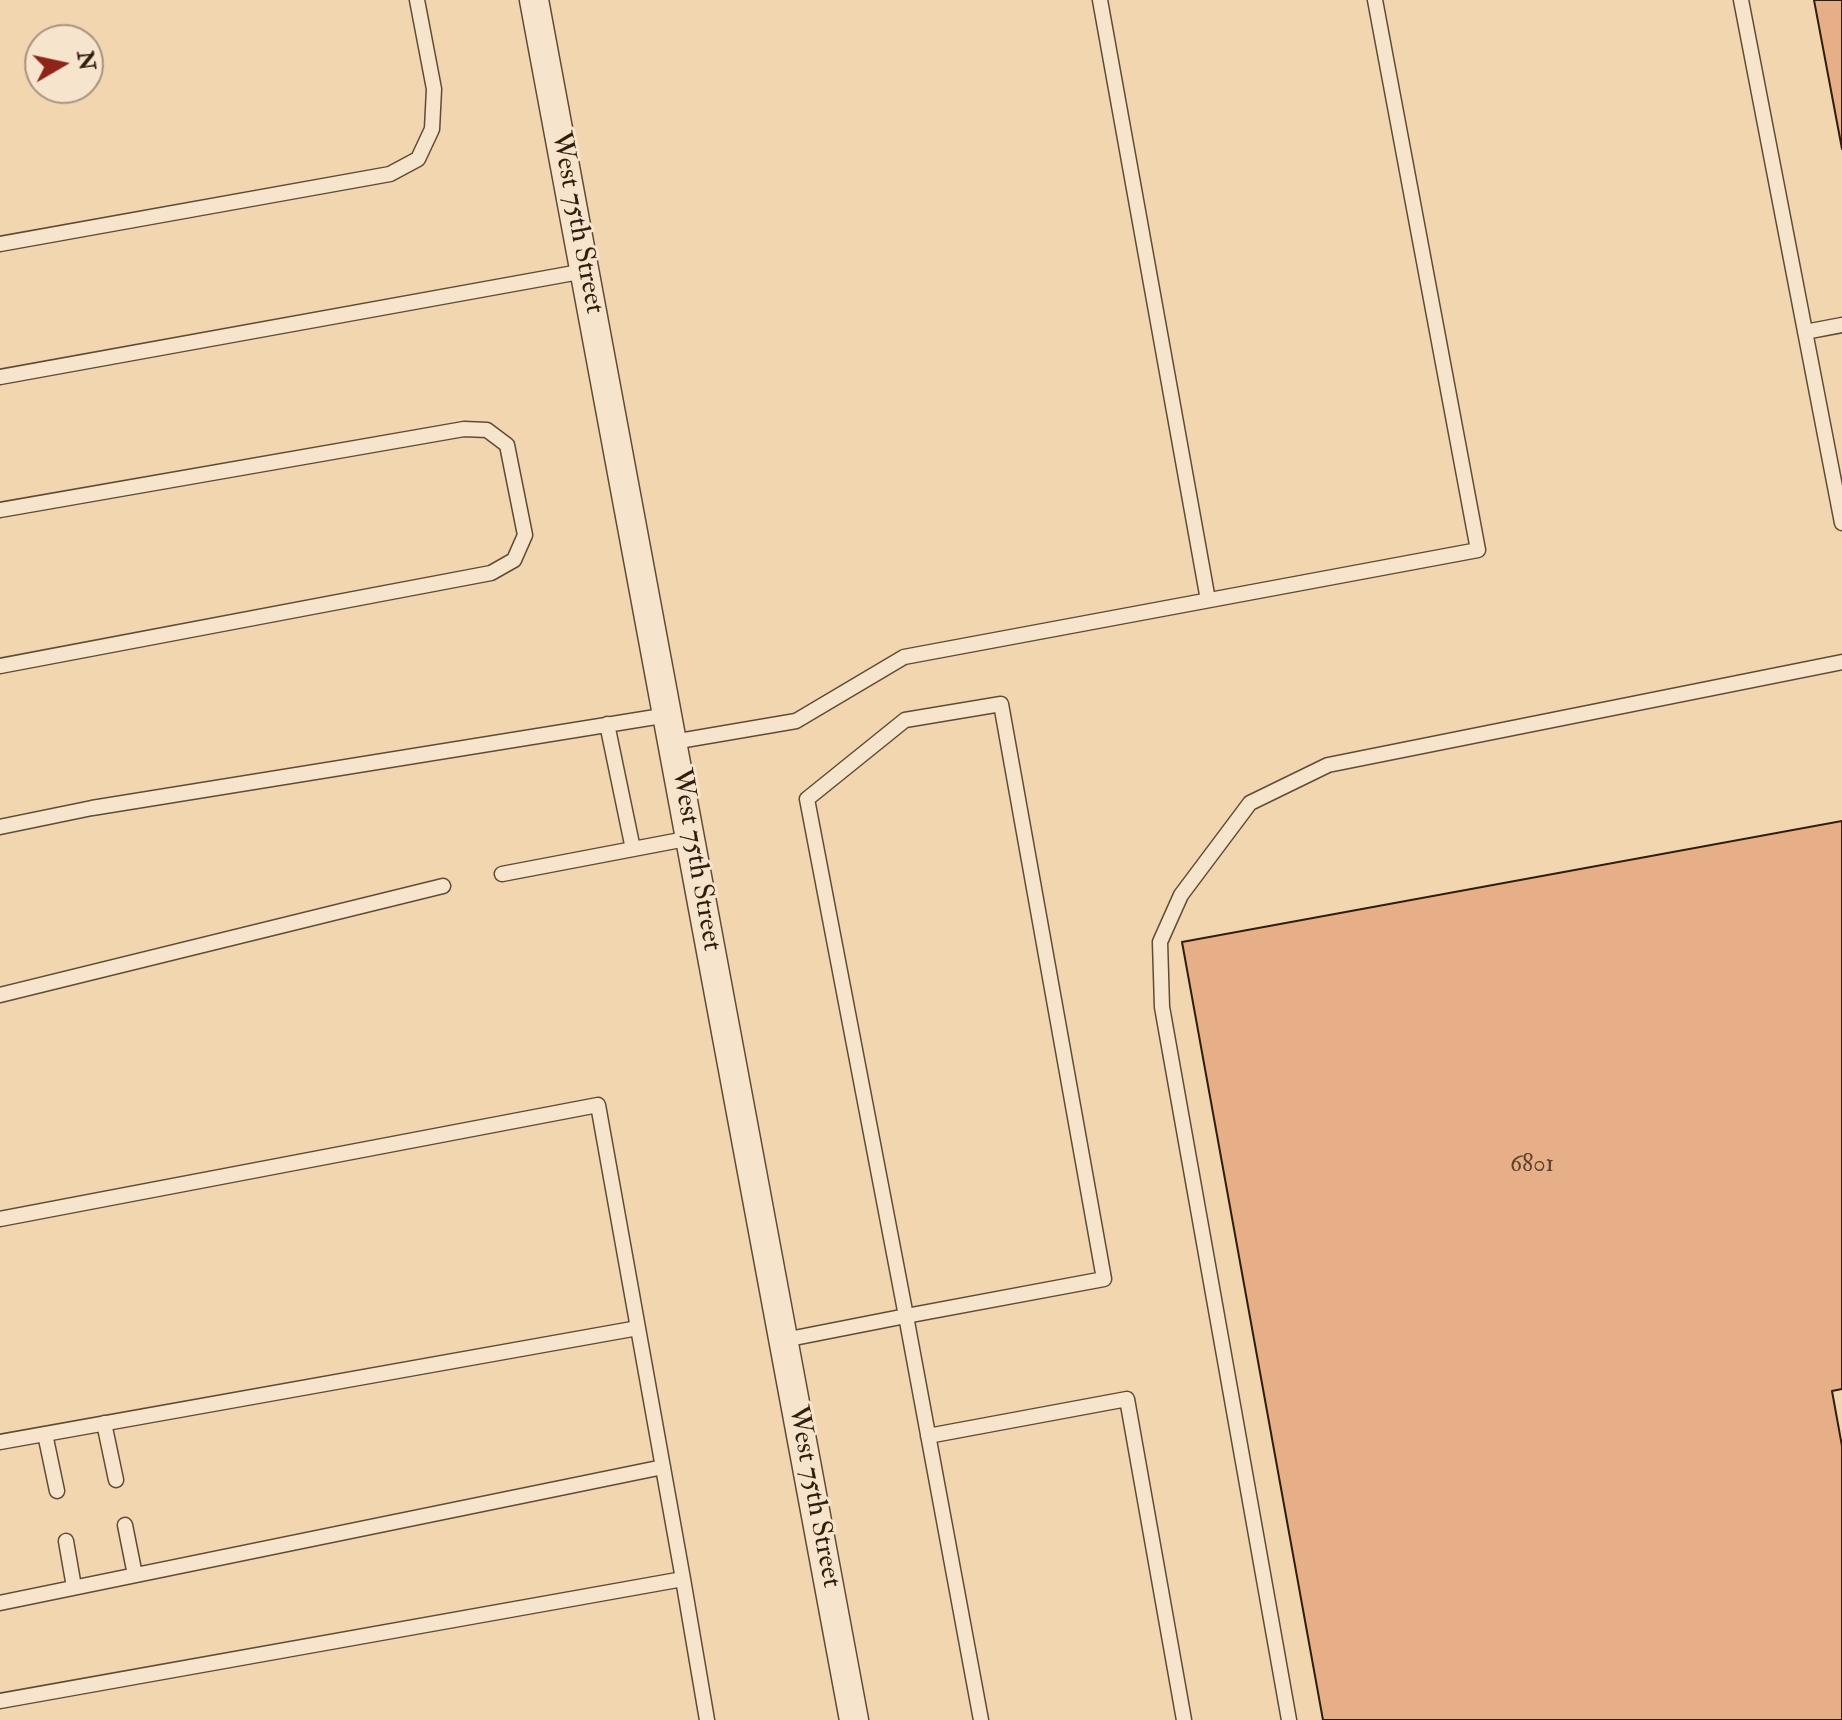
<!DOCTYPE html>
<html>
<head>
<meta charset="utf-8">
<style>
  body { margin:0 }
  #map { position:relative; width:1842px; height:1720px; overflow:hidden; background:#f2d6b0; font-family:"IM FELL Double Pica",serif }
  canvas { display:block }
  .north { position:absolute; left:24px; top:24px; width:80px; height:80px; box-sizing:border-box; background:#f7e4cc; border:2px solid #a79580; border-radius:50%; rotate:81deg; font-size:22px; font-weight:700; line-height:32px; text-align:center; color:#2f1e0d }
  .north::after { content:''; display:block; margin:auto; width:28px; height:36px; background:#8f2418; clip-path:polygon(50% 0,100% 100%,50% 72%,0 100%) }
</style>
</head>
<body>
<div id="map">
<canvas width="1842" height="1720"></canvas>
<div class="north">N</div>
</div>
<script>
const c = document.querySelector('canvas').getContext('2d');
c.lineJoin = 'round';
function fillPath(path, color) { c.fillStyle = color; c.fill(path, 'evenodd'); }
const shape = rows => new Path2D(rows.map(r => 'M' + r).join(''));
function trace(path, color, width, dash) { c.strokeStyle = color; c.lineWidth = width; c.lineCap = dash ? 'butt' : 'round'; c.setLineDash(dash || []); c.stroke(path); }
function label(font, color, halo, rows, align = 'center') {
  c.font = font + ' "IM FELL Double Pica",serif'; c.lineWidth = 6; c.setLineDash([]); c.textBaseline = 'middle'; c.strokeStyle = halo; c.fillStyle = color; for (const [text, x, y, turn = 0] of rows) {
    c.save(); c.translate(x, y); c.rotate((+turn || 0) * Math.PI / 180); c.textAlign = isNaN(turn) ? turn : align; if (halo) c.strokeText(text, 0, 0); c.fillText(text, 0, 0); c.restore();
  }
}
const building = shape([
  [1814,0,1842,0,1842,149,1814,0],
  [1842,821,1842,1389,1832,1391,1842,1446,1842,1720,1323,1720,1182,942,1842,821]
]);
fillPath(building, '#e7af88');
trace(building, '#2f1e0d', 2);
const service = shape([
  [1100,0,1208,600],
  [1741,0,1842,523],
  [0,244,390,174,418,159,432,129,434,89,417,0],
  [1805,332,1842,325],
  [0,377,585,271],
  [0,510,464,429,487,430,507,445,525,535,514,560,491,573,0,666],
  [607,724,633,849],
  [673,742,796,721,904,657,1478,550,1375,0],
  [0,827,92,808,668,715],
  [502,874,691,838],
  [0,995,443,886],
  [0,1219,598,1105,683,1579],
  [784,1340,906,1316,1104,1279,1001,704,905,720,807,799,906,1316,981,1720],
  [104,1423,116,1480],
  [45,1434,57,1491],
  [928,1436,1127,1399,1184,1720],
  [0,1442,638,1328],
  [125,1525,135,1575],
  [66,1541,74,1587],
  [0,1603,663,1467],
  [0,1701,683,1579,707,1720],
  [1289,1720,1162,1007,1160,942,1181,895,1250,803,1328,765,1842,662]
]);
const minor = shape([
  [534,0,854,1720]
]);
trace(service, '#604c36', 17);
trace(minor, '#604c36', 31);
trace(service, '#f7e4cc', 14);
trace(minor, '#f7e4cc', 28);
label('24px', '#5d422c', null, [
  ["6801",1532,1166]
]);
label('28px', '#2f1e0d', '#f7e4cc', [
  ["West 75th Street",576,223,79],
  ["West 75th Street",695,860,80],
  ["West 75th Street",813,1497,79]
]);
</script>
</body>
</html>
